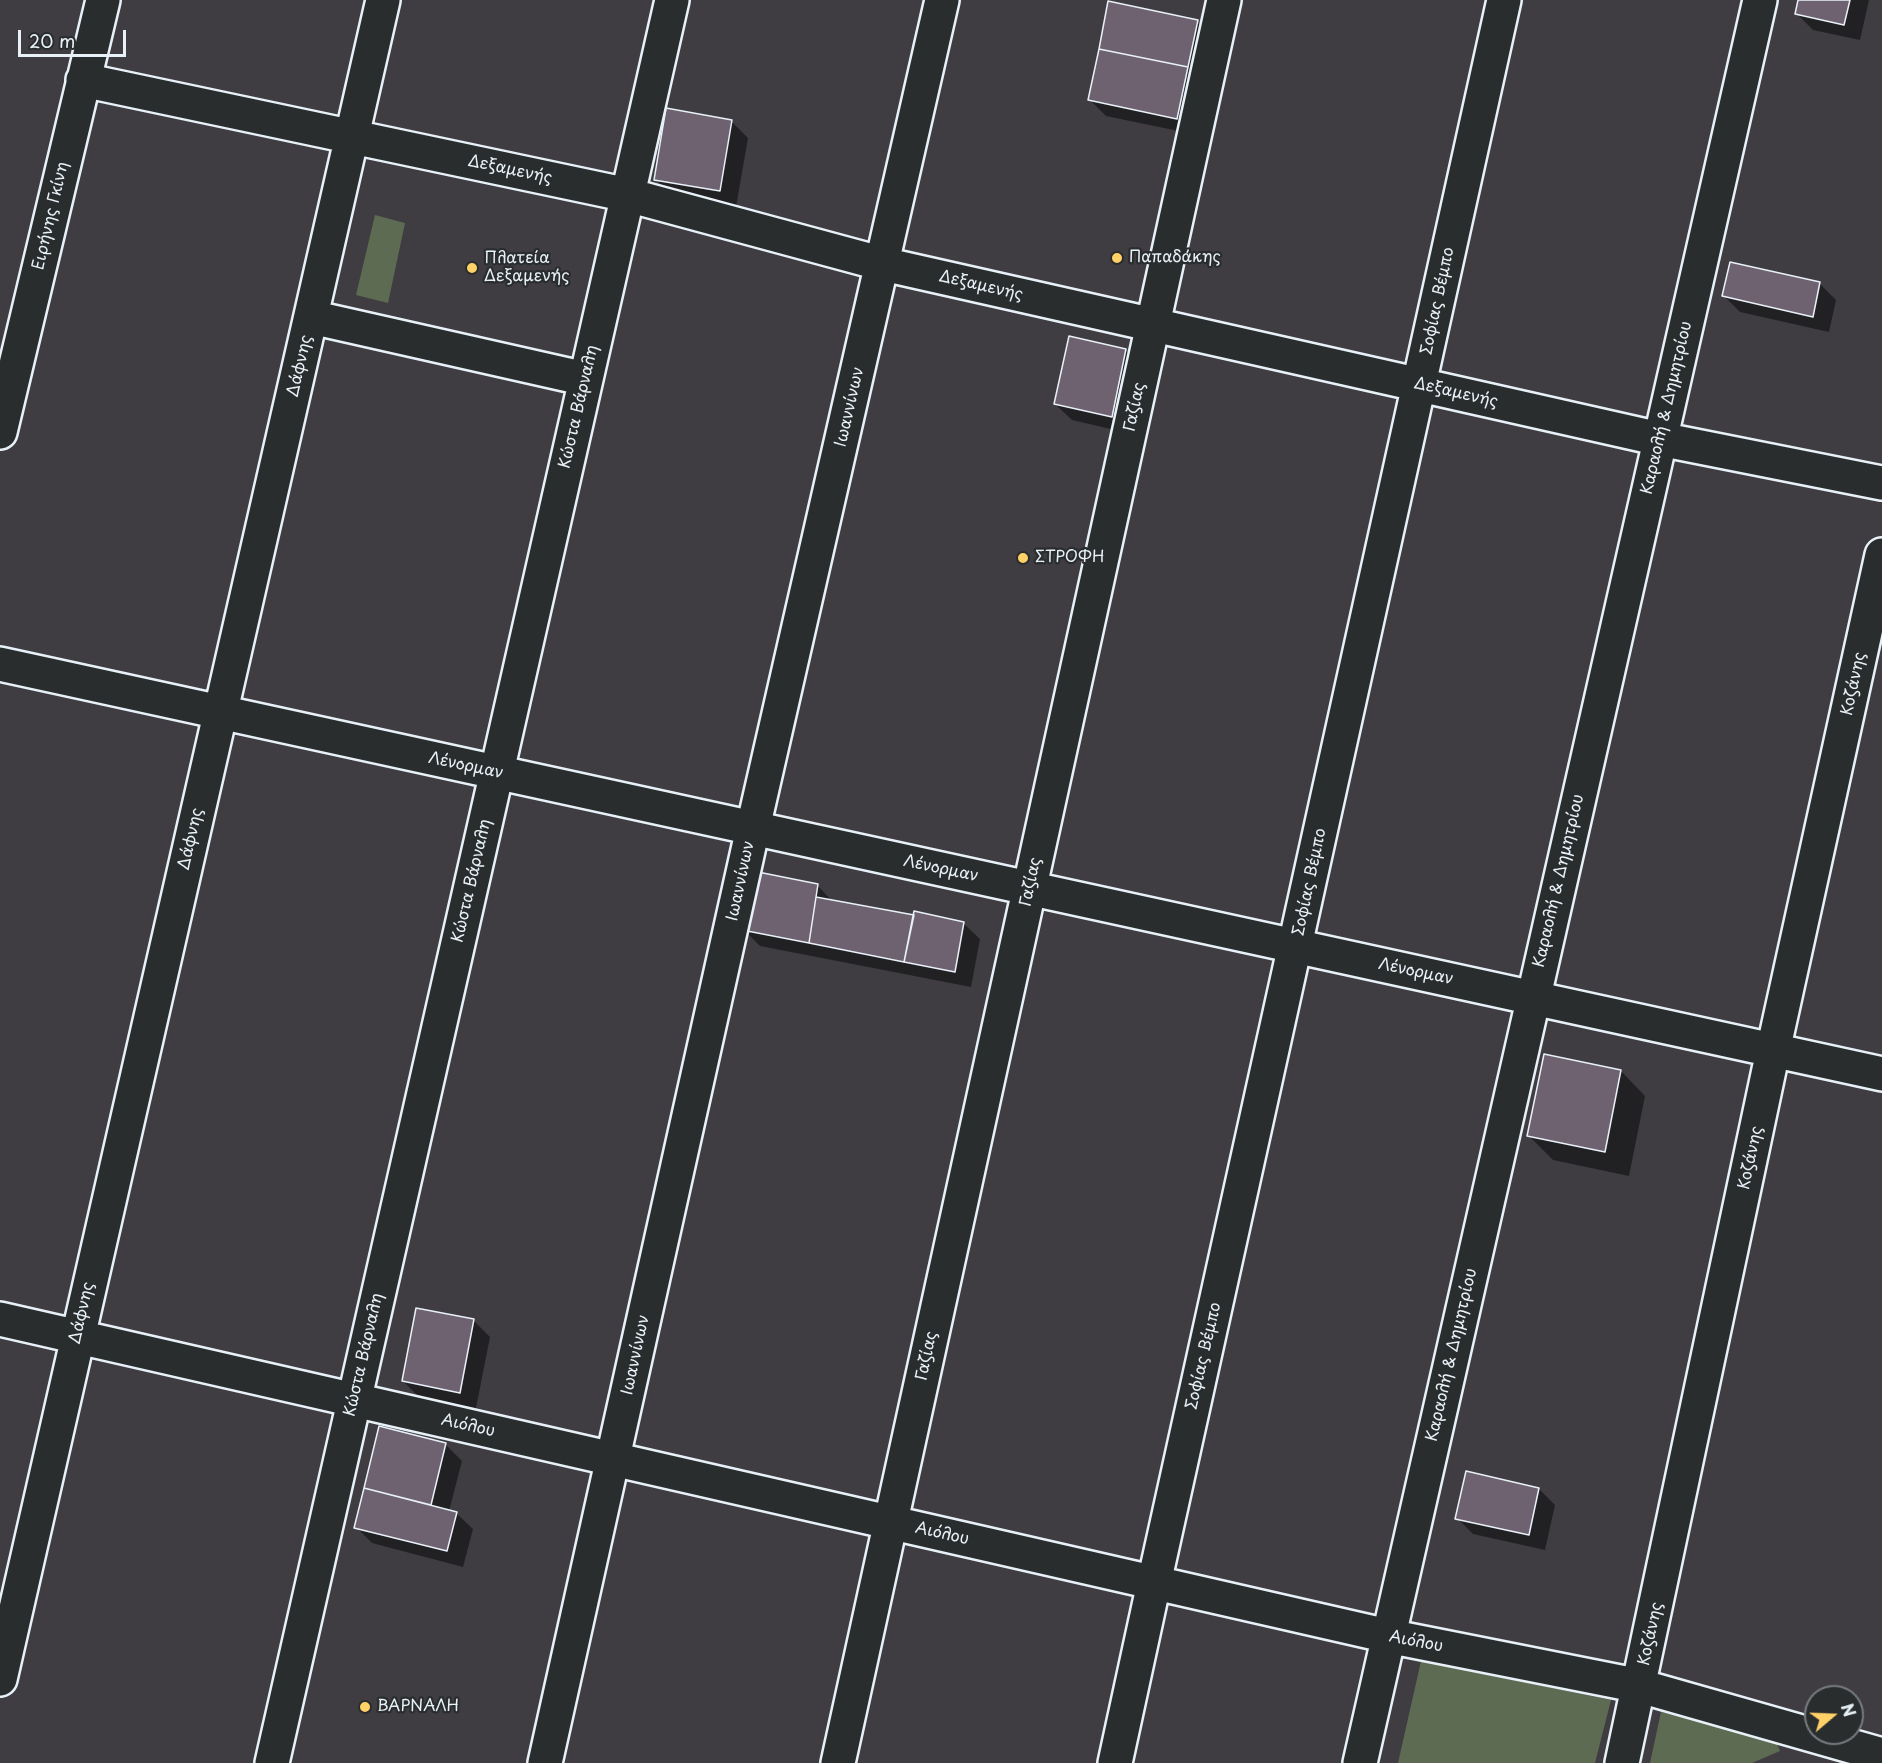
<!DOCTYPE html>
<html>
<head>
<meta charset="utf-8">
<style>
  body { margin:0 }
  #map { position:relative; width:1882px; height:1763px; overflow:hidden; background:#3f3d42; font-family:"Playpen Sans",sans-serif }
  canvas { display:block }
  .north { position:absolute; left:1804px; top:1685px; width:60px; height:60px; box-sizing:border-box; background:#2a2d2e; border:2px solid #767b7f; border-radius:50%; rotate:71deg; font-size:16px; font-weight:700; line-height:24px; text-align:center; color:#e8f1f8 }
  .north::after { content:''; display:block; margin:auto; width:21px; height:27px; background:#ffd166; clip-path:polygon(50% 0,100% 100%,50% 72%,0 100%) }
  .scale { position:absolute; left:18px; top:30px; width:108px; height:27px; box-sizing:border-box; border:3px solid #e8f1f8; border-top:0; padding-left:8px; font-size:18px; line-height:21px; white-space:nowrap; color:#e8f1f8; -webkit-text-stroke:4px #2a2d2e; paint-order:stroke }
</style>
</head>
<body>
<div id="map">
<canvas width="1882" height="1763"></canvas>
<div class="north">N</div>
<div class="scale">20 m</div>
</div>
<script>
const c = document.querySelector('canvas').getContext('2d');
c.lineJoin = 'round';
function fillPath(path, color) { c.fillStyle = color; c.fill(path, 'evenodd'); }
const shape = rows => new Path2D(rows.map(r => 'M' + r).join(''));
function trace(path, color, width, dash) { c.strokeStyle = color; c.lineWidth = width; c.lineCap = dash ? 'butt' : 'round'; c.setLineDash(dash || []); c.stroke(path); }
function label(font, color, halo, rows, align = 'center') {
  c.font = font + ' "Playpen Sans",sans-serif'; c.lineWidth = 4.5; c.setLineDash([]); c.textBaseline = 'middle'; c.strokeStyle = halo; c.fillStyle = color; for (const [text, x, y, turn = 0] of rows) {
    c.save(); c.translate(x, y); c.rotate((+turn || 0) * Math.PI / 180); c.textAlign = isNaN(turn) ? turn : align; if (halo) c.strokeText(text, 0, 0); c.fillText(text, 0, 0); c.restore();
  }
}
fillPath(shape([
  [375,215,405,223,388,303,356,295],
  [1421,1661,1611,1700,1595,1763,1398,1763],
  [1661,1712,1775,1739,1780,1751,1752,1763,1650,1763]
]), '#5d6b53');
fillPath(shape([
  [1799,0,1869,0,1860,40,1813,30,1796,13],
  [1197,22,1213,38,1193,134,1106,116,1090,100],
  [731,121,748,138,736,207,672,196,656,180],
  [1731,264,1820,284,1836,300,1829,332,1740,312,1724,296],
  [1070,338,1126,351,1142,367,1128,433,1072,420,1055,404],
  [818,886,833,902,915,917,963,923,980,939,971,987,760,946,744,930],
  [1545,1056,1621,1071,1645,1096,1629,1176,1553,1160,1529,1136],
  [417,1309,474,1321,490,1337,476,1408,419,1397,403,1381],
  [381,1428,446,1445,462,1461,449,1511,456,1513,473,1529,463,1567,372,1543,356,1527],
  [1539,1489,1555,1505,1545,1550,1473,1534,1457,1518]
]), '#0007');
const building = shape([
  [1798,0,1850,0,1844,25,1795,14,1798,0],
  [1108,1,1198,20,1188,67,1099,49,1108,1],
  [1099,49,1188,67,1177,119,1088,100,1099,49],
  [666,108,732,120,720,191,654,180,666,108],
  [1730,262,1820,282,1813,317,1722,296,1730,262],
  [1069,336,1126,349,1112,417,1054,404,1069,336],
  [753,871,818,884,809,943,742,930,753,871],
  [816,897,914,915,904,962,809,943,816,897],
  [914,911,964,922,955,972,904,962,914,911],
  [1544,1054,1621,1070,1605,1152,1527,1136,1544,1054],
  [416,1308,474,1319,460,1393,402,1381,416,1308],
  [379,1426,446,1443,431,1505,364,1488,379,1426],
  [1466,1471,1539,1488,1529,1535,1455,1519,1466,1471],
  [364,1488,457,1512,447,1551,354,1528,364,1488]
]);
fillPath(building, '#6f6270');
trace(building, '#e8f1f8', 1.5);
const minor = shape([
  [83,80,628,195,883,264,1660,439,1882,483],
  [311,317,586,379],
  [0,432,103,0],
  [0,664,1882,1074],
  [0,1319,1388,1636,1640,1686,1882,1755],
  [0,1679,383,0],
  [272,1763,672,0],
  [545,1763,753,828,942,0],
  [838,1763,1224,0],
  [1115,1763,1154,1583,1504,0],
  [1360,1763,1760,0],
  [1622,1763,1773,1051,1882,555]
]);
trace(minor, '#e8f1f8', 38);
trace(minor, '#2a2d2e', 33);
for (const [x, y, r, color] of [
  [1117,258,6,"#ffd166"],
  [472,268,6,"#ffd166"],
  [1023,558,6,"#ffd166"],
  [365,1707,6,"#ffd166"]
]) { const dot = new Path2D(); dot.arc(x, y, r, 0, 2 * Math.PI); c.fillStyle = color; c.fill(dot); trace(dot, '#2a2d2e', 2); }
label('16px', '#e8f1f8', '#2a2d2e', [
  ["Δεξαμενής",510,170,12],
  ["Ειρήνης Γκίνη",51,216,-77],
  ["Δεξαμενής",981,286,13],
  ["Σοφίας Βέμπο",1438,301,-78],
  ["Δάφνης",300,366,-77],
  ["Δεξαμενής",1456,393,13],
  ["Κώστα Βάρναλη",579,407,-77],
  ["Ιωαννίνων",850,407,-77],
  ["Γαζίας",1135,407,-78],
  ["Καραολή & Δημητρίου",1667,408,-77],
  ["Κοζάνης",1854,684,-78],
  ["Λένορμαν",466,766,12],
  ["Δάφνης",191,839,-77],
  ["Λένορμαν",941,869,12],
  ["Κώστα Βάρναλη",472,881,-77],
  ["Ιωαννίνων",741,881,-78],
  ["Καραολή & Δημητρίου",1559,881,-77],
  ["Γαζίας",1031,882,-78],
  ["Σοφίας Βέμπο",1310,882,-78],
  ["Λένορμαν",1416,972,12],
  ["Κοζάνης",1751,1158,-78],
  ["Δάφνης",82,1313,-77],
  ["Κώστα Βάρναλη",364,1355,-77],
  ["Ιωαννίνων",636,1355,-78],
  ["Καραολή & Δημητρίου",1452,1355,-77],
  ["Γαζίας",927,1356,-78],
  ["Σοφίας Βέμπο",1204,1356,-77],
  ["Αιόλου",468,1426,13],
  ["Αιόλου",942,1534,13],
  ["Κοζάνης",1651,1634,-78],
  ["Αιόλου",1416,1642,11]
]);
label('16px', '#e8f1f8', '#2a2d2e', [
  ["Παπαδάκης",1129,258],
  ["Πλατεία",484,259],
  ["Δεξαμενής",484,277],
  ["ΣΤΡΟΦΗ",1035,558],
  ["ΒΑΡΝΑΛΗ",377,1707]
], 'left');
</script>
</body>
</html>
